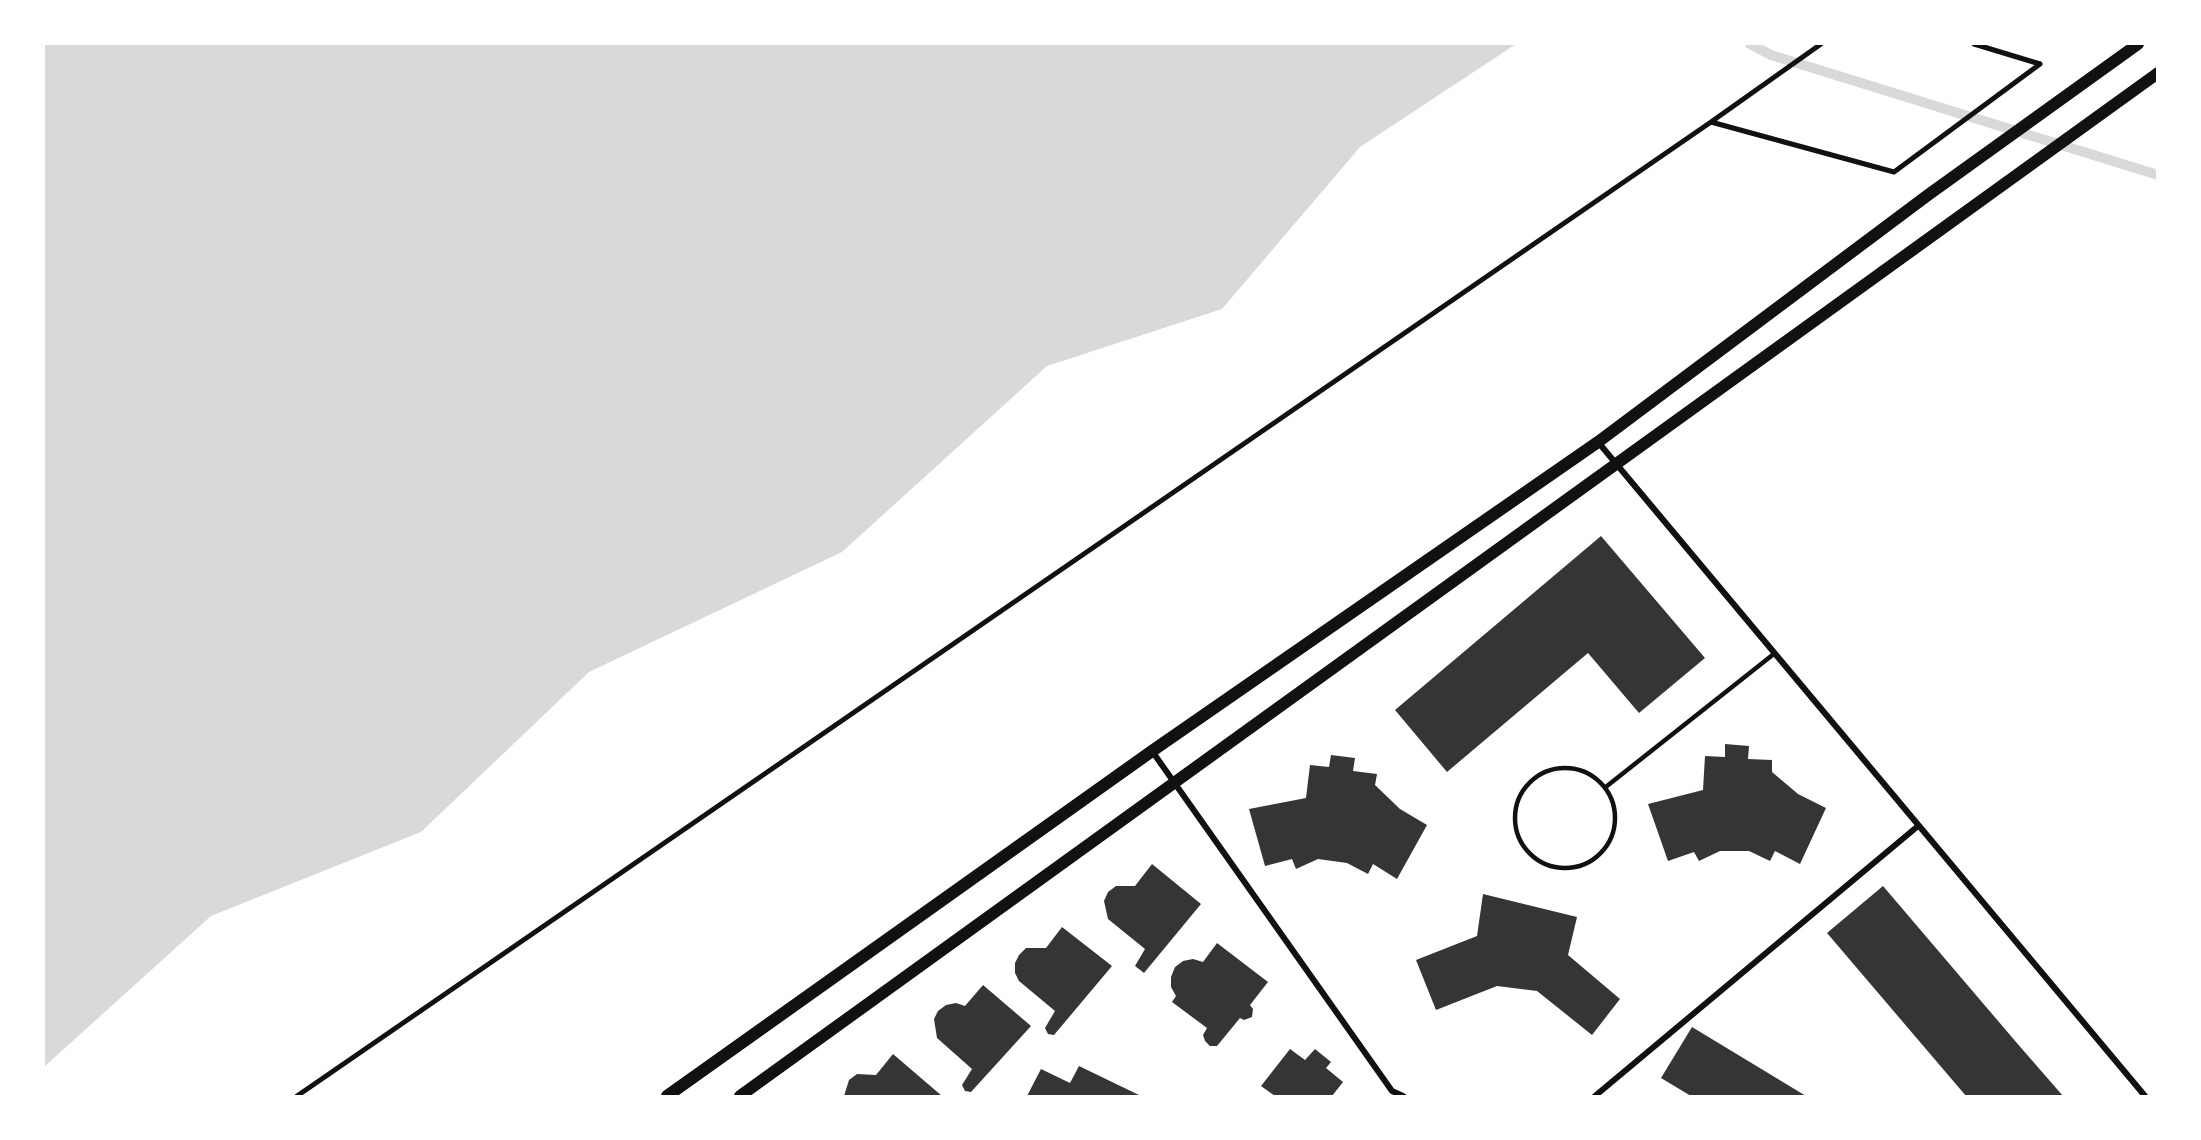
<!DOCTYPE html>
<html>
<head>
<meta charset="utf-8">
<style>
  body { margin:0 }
  #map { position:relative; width:2201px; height:1140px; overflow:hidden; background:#fff; font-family:Inter,sans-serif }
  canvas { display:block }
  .frame { position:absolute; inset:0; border:45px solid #fff; pointer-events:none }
</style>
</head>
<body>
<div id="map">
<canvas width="2201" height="1140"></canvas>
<div class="frame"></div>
</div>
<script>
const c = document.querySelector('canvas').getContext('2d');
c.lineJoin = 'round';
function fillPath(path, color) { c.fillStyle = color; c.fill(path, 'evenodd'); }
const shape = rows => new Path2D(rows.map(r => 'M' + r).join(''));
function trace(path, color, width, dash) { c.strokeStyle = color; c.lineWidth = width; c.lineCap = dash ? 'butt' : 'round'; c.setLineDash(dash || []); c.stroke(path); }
fillPath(shape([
  [44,44,1516,44,1360,147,1222,309,1047,366,842,552,589,672,421,832,211,916,44,1067]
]), '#d9d9d9');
trace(shape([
  [1750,44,1771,55,2158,175]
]), '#d9d9d9', 10);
fillPath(shape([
  [1601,536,1705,658,1639,713,1588,653,1447,772,1395,710],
  [1725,744,1749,746,1748,759,1772,760,1772,772,1798,794,1826,808,1800,864,1775,851,1770,861,1749,851,1720,851,1699,861,1694,852,1668,861,1648,804,1703,790,1705,756,1725,757],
  [1331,755,1355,758,1353,771,1377,774,1375,785,1400,809,1427,825,1397,879,1373,864,1368,874,1347,863,1318,859,1296,869,1292,859,1265,866,1249,809,1306,798,1310,765,1329,767],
  [1152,864,1201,904,1144,973,1135,966,1145,949,1108,919,1104,901,1108,892,1116,886,1135,886],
  [1883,886,2016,1042,2063,1096,1966,1096,1827,933],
  [1483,894,1577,917,1568,955,1620,999,1592,1035,1537,991,1497,986,1436,1010,1416,960,1477,936],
  [1062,927,1112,966,1054,1035,1048,1034,1045,1028,1055,1011,1019,981,1015,973,1015,963,1019,955,1026,948,1046,948],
  [1217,943,1268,982,1250,1005,1253,1009,1252,1017,1244,1020,1240,1018,1217,1046,1210,1046,1205,1041,1203,1035,1207,1028,1172,1002,1176,996,1171,987,1171,977,1175,967,1183,961,1193,959,1203,962],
  [983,985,1031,1026,971,1092,965,1091,962,1085,972,1069,937,1038,934,1019,938,1011,946,1005,956,1003,965,1006],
  [1692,1027,1806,1096,1691,1096,1661,1078],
  [1290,1049,1305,1060,1315,1049,1331,1062,1326,1068,1343,1082,1332,1096,1275,1096,1261,1086],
  [893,1054,942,1096,844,1096,849,1080,857,1074,876,1075],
  [1079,1066,1141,1096,1027,1096,1041,1069,1070,1083]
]), '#353535');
trace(shape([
  '1515 818a50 50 0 1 1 100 0a50 50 0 1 1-100 0Z',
  [1607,786,1775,653]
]), '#111', 4.5);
trace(shape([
  [1974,44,2040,64],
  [1711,122,1821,44],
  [297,1096,1711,122,1894,172,2040,64]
]), '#111', 5);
trace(shape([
  [1598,442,2145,1096],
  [1152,751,1392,1091,1403,1096],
  [1595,1096,1918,826]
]), '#111', 6);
trace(shape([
  [667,1096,1152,751,1598,442,1928,195,2138,44],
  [740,1096,2158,73]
]), '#111', 12);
</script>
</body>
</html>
